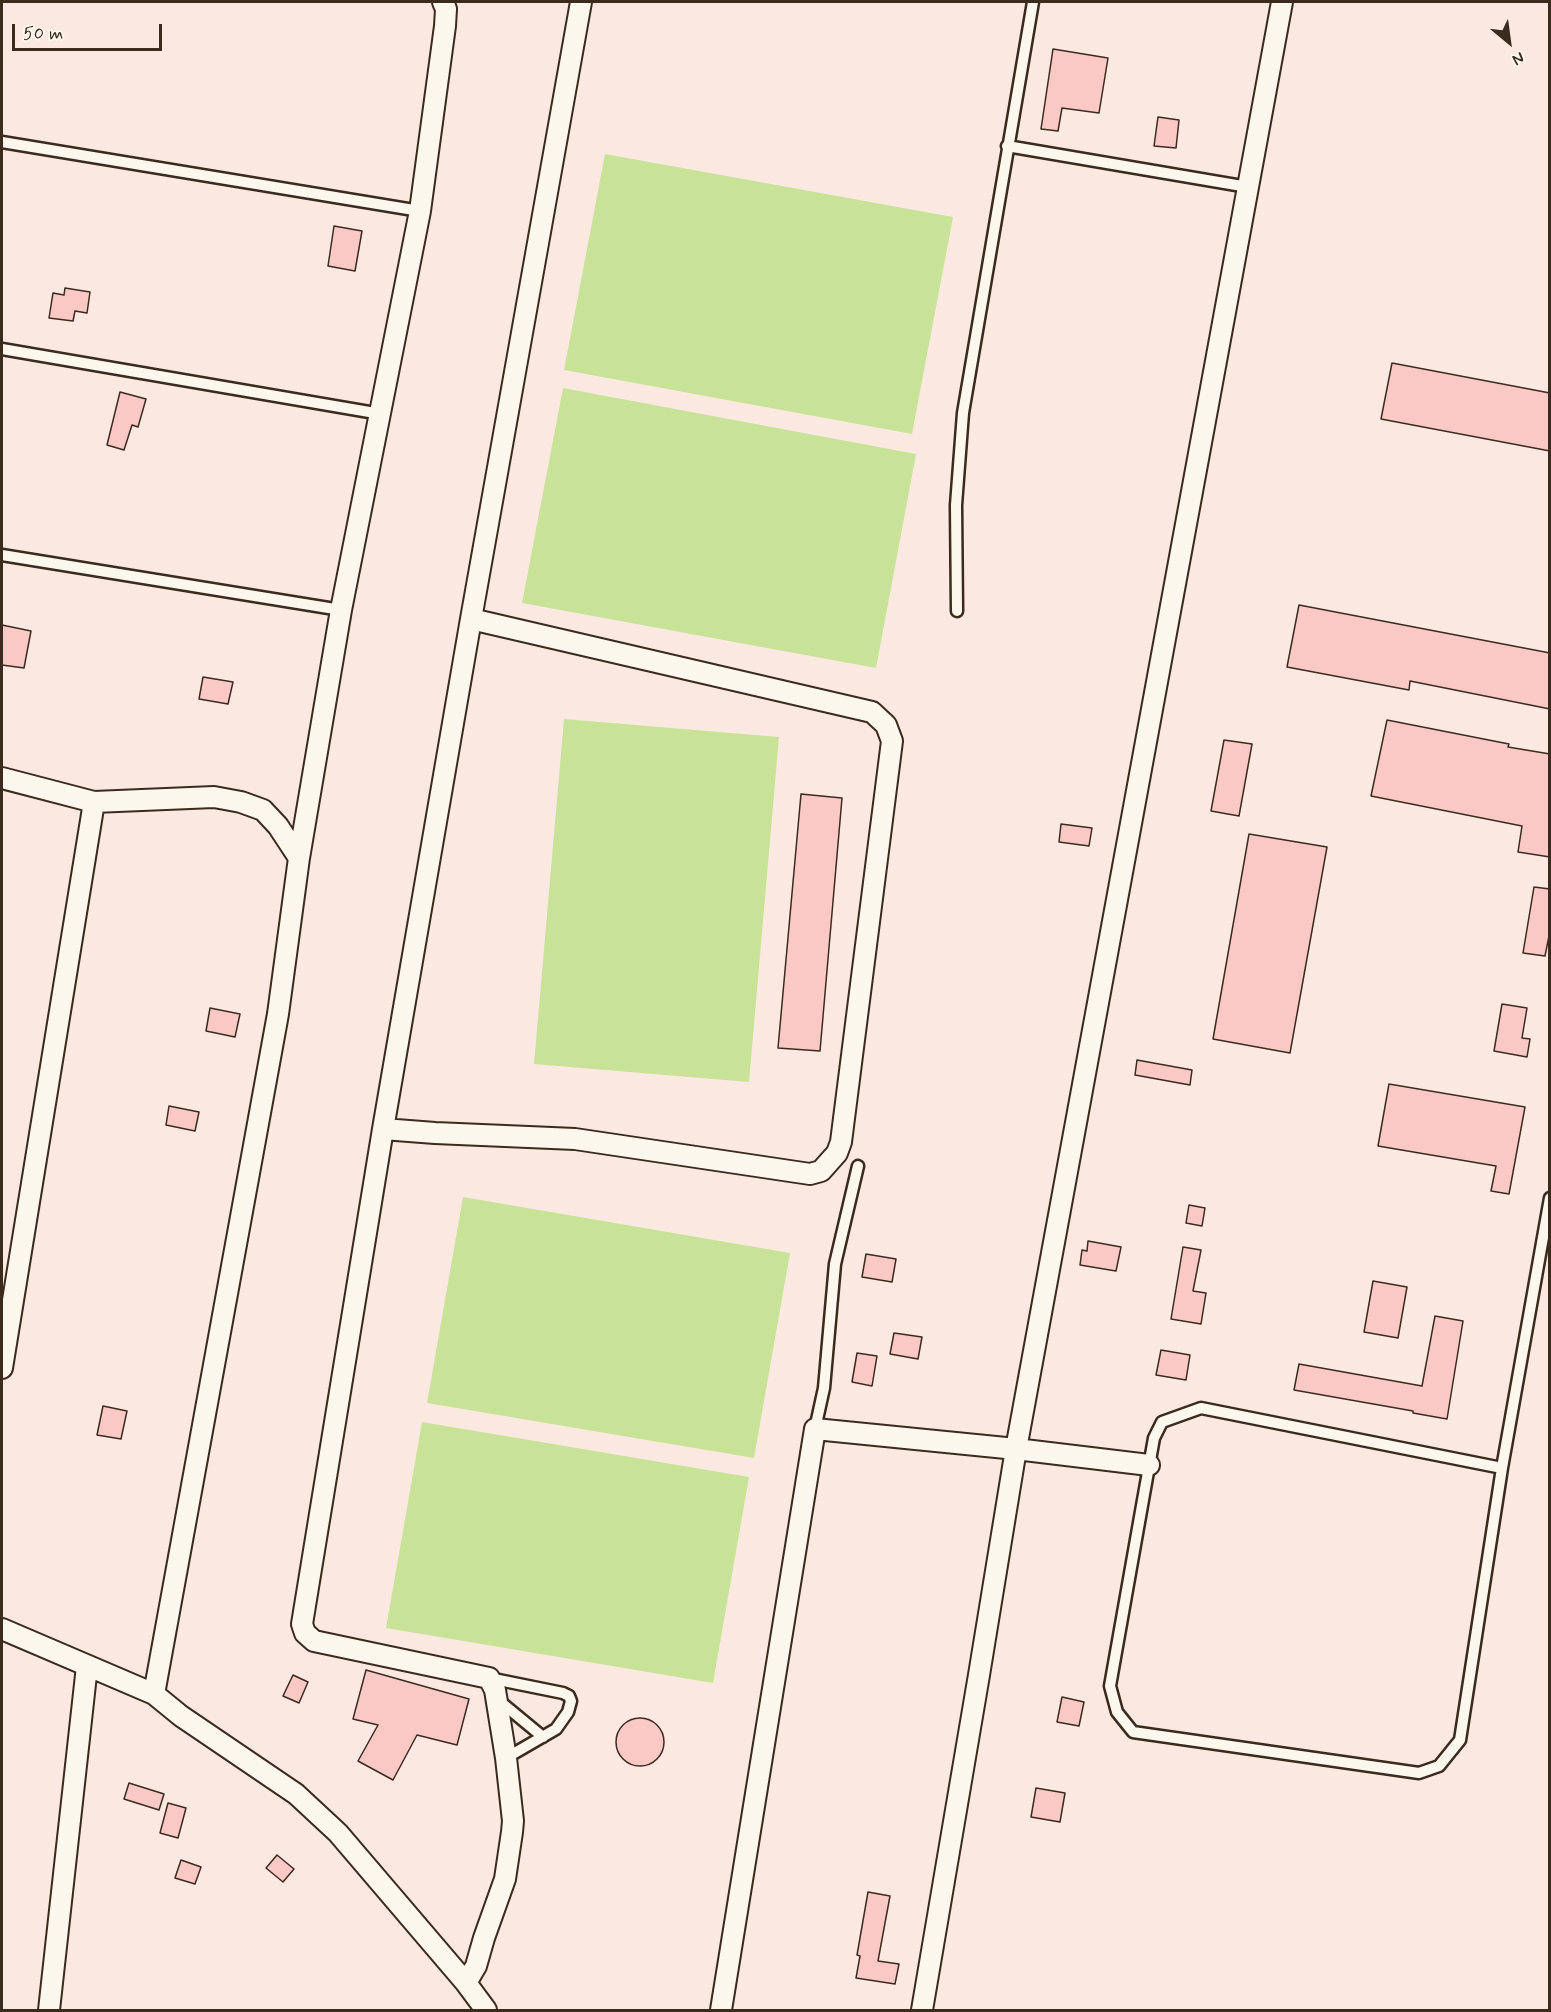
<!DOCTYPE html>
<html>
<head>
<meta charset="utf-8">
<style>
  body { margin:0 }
  #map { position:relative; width:1551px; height:2012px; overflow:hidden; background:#fbe9e1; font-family:Mynerve,sans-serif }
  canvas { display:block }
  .frame { position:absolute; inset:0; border:3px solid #3b2a1e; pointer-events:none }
  .north { position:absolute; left:1479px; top:12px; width:60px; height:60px; -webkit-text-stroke:4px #fbf7ec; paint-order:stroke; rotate:151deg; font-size:16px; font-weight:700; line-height:24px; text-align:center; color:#3b2a1e }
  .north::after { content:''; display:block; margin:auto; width:21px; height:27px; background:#3b2a1e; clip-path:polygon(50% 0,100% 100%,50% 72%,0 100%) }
  .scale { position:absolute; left:12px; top:24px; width:150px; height:27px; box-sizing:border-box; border:3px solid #3b2a1e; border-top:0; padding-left:8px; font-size:18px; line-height:21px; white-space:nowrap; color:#3b2a1e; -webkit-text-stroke:4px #fbf7ec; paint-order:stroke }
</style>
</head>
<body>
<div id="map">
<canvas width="1551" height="2012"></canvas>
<div class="frame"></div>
<div class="north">N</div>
<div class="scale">50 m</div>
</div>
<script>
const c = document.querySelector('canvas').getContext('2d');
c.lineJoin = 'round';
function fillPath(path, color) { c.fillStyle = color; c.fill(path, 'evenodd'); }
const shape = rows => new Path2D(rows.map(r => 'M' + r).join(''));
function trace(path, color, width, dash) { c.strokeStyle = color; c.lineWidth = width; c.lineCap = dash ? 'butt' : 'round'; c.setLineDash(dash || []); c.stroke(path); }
fillPath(shape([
  [605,154,953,217,912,434,564,370],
  [563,388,916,454,876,668,522,603],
  [564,719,779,737,749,1082,534,1064],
  [463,1197,790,1253,754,1458,427,1403],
  [422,1422,749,1477,713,1683,386,1628]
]), '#c8e298');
const building = shape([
  [1053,49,1108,58,1099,113,1062,108,1058,131,1041,129,1053,49],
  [1158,117,1179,120,1176,148,1154,146,1158,117],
  [334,226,362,231,355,271,328,266,334,226],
  [65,288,90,292,87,313,75,311,73,321,49,318,53,293,64,295,65,288],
  [1392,363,1550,393,1550,451,1381,419,1392,363],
  [120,392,146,399,138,427,132,425,124,450,107,445,120,392],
  [1299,605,1550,653,1550,709,1410,681,1409,690,1287,667,1299,605],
  [2,625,31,631,24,668,2,665,2,625],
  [203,677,233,682,228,704,199,699,203,677],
  [1387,720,1509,744,1508,747,1550,754,1550,857,1518,852,1522,826,1371,796,1387,720],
  [1224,740,1252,744,1239,816,1211,811,1224,740],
  [801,794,842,798,820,1051,778,1048,801,794],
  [1061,824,1092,828,1089,846,1059,842,1061,824],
  [1249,834,1327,847,1290,1053,1213,1039,1249,834],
  [1534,887,1550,889,1550,931,1545,956,1523,953,1534,887],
  [1502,1004,1527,1008,1522,1038,1530,1039,1527,1057,1494,1051,1502,1004],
  [210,1008,240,1014,235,1037,206,1031,210,1008],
  [1137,1060,1192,1070,1190,1085,1135,1075,1137,1060],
  [1389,1084,1525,1107,1509,1194,1491,1191,1496,1166,1378,1146,1389,1084],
  [169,1106,199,1112,195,1131,166,1125,169,1106],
  [1189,1205,1205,1208,1202,1226,1186,1223,1189,1205],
  [1088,1241,1121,1247,1116,1271,1080,1265,1082,1250,1087,1251,1088,1241],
  [1183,1247,1201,1250,1193,1291,1206,1293,1201,1324,1171,1319,1183,1247],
  [866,1254,896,1259,892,1282,862,1277,866,1254],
  [1373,1281,1407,1287,1398,1338,1364,1332,1373,1281],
  [1435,1316,1463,1321,1447,1419,1413,1413,1413,1411,1294,1390,1299,1364,1422,1386,1435,1316],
  [894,1333,922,1337,918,1359,890,1354,894,1333],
  [1161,1350,1190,1355,1186,1380,1156,1375,1161,1350],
  [857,1353,877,1356,872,1386,852,1382,857,1353],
  [103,1406,127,1411,121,1439,97,1435,103,1406],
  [366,1670,469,1699,457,1745,417,1735,393,1780,358,1761,378,1725,353,1719,366,1670],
  [293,1675,308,1682,299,1703,283,1696,293,1675],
  [1062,1697,1084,1702,1079,1726,1057,1722,1062,1697],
  '616 1742a24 24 0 1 1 48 0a24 24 0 1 1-48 0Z',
  [129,1783,164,1794,159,1810,124,1799,129,1783],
  [1036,1788,1065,1793,1060,1822,1031,1817,1036,1788],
  [168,1803,186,1808,178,1838,160,1833,168,1803],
  [277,1855,294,1869,283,1882,266,1868,277,1855],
  [181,1860,201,1867,195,1884,175,1878,181,1860],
  [868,1892,890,1896,878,1961,899,1964,895,1984,856,1978,860,1956,857,1955,868,1892]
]);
fillPath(building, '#fac9c6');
trace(building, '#3b2a1e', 1.5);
const service = shape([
  [2,142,420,211],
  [1007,146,1248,187],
  [2,349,381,414],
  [2,555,341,610],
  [957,611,956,505,963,413,1033,2],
  [815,1429,824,1388,835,1264,858,1166],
  [1502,1468,1201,1408,1162,1422,1154,1438,1110,1686,1117,1712,1133,1732,1419,1773,1439,1766,1460,1740,1502,1468,1550,1198],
  [489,1678,563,1693,569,1696,571,1701,568,1712,556,1729,506,1758],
  [497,1699,543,1737]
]);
const minor = shape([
  [2,778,94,802,214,797,241,802,263,810,278,826,299,858],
  [383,1129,435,1133,575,1139,810,1174,821,1171,837,1153,841,1142,892,741,886,725,872,712,471,619],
  [2,1368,94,802],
  [2,1629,154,1694,181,1716,296,1794,338,1833,466,1983,486,2010],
  [154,1694,278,1014,299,858,341,610,420,211,445,26,446,9,443,2],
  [466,1983,476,1966,484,1938,505,1879,512,1832,513,1821,506,1758,495,1690,489,1678,314,1641,305,1633,302,1624,383,1129,471,619,581,2],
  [49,2010,87,1666],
  [721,2010,815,1429,1016,1449,1282,2],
  [922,2010,979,1675,1016,1449,1149,1465]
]);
trace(service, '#3b2a1e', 15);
trace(minor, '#3b2a1e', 24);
trace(service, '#fbf7ec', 10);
trace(minor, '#fbf7ec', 20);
</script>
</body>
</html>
